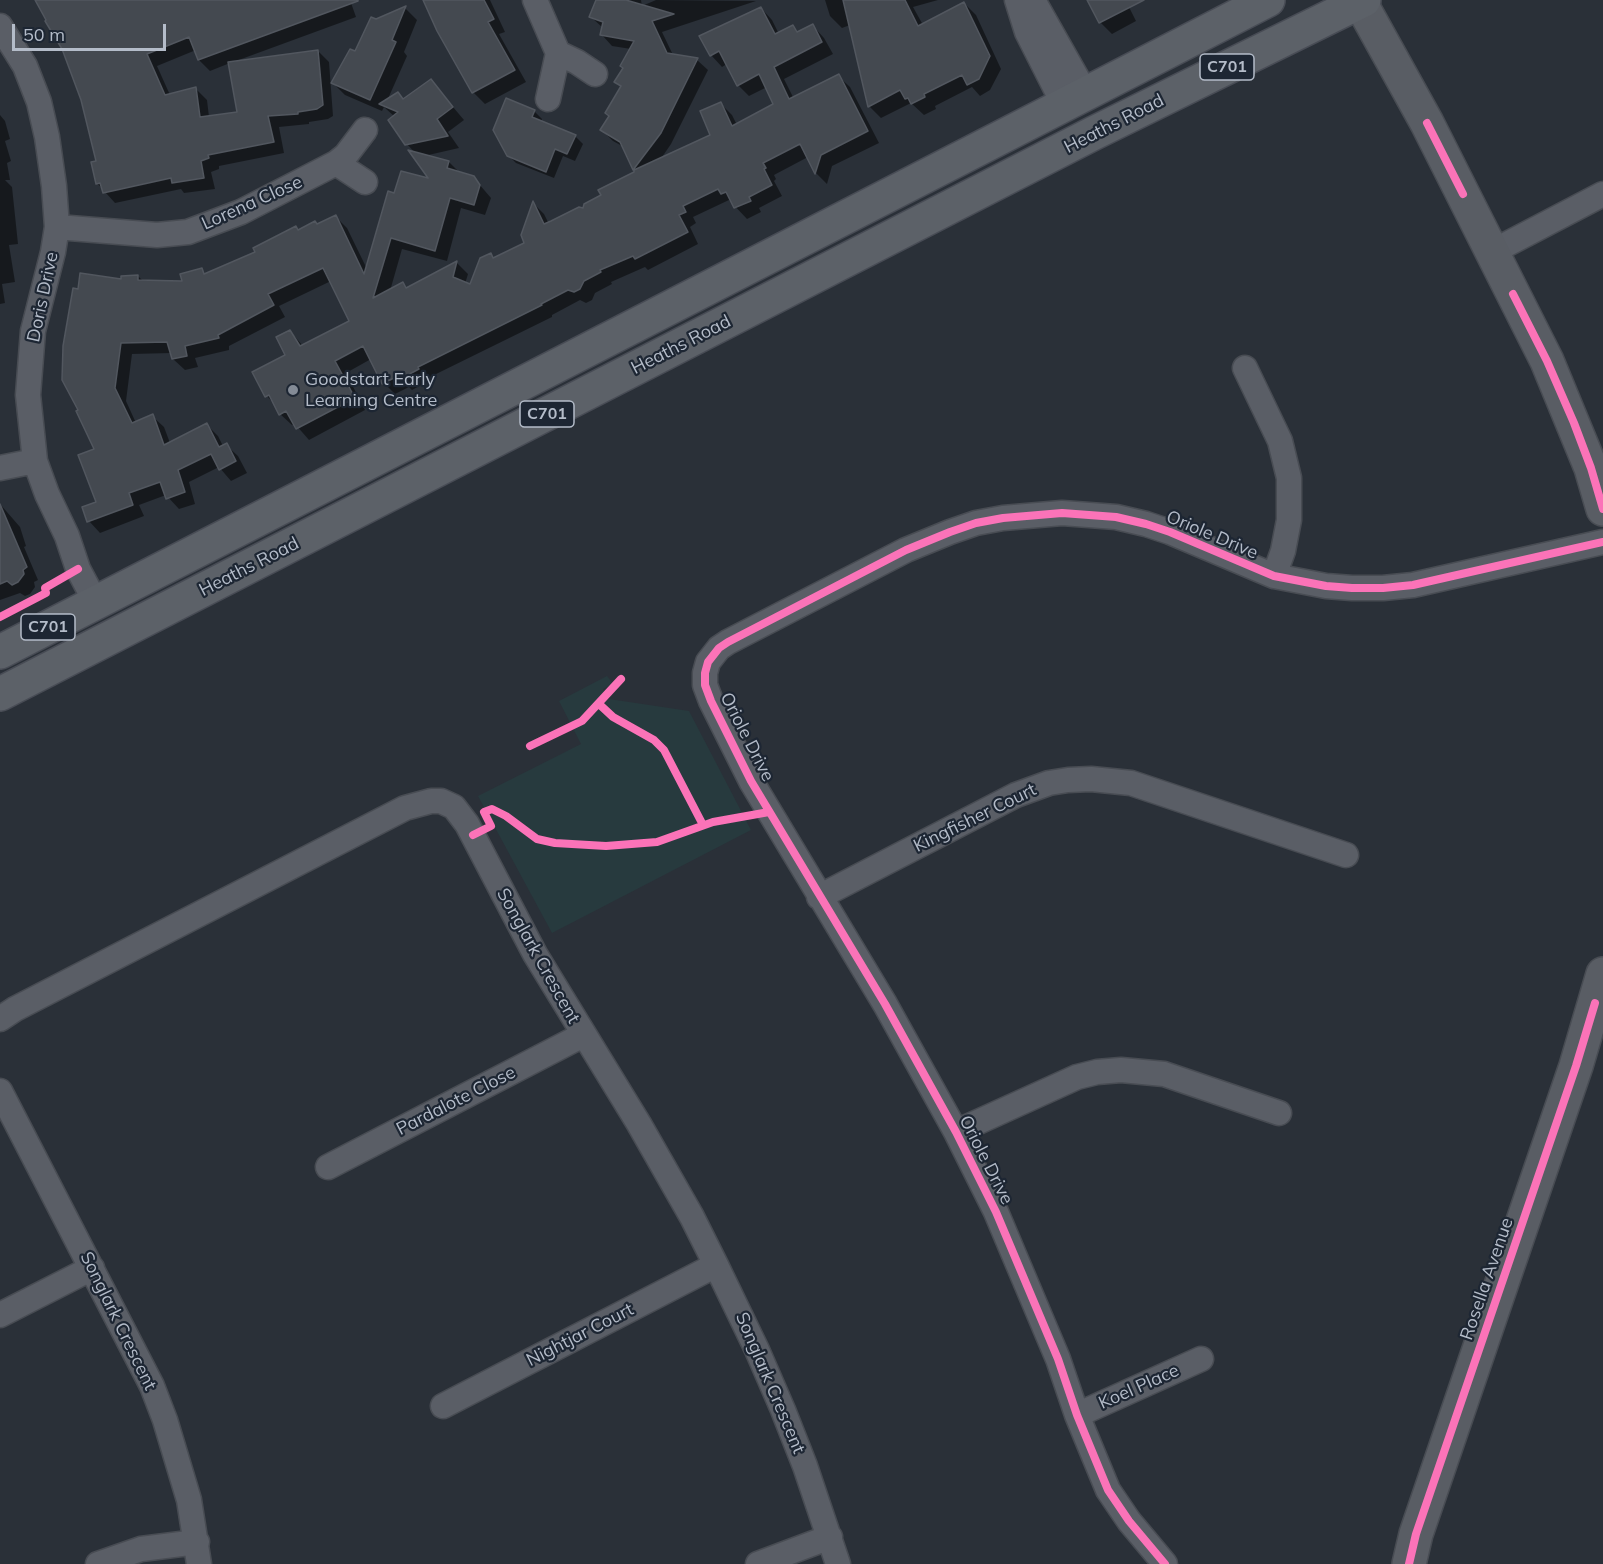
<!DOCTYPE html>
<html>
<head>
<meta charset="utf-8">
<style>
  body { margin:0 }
  #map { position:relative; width:1603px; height:1564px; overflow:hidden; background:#2a3038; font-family:Mulish,sans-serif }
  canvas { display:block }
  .scale { position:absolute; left:12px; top:24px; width:154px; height:27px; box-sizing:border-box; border:3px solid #b4bcc9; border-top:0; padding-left:8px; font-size:18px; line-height:21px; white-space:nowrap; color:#b4bcc9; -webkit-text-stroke:4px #1d2633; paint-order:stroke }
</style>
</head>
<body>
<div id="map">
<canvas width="1603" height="1564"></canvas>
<div class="scale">50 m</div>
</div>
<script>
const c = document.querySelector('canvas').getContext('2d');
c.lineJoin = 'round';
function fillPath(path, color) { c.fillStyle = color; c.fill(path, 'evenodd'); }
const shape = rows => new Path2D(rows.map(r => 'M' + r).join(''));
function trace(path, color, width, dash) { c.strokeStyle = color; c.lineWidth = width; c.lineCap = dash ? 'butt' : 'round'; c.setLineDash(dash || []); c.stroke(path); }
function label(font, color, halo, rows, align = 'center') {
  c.font = font + ' Mulish,sans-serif'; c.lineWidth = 4.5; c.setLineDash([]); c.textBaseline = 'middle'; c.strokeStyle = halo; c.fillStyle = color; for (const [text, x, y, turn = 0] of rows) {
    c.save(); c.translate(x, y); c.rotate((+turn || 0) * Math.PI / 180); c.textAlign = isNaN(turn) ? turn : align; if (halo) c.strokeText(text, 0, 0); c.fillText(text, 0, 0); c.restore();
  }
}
fillPath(shape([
  [607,676,613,684,603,689,609,699,689,711,751,830,552,933,478,796,581,744,559,701]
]), '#273a3e');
fillPath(shape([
  [37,0,350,0,356,17,236,61,318,51,329,62,333,116,328,119,309,122,309,124,279,127,284,153,219,166,219,169,211,172,215,189,184,193,181,189,115,203,97,183,97,163,83,99,63,49],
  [196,50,199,60,210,71,230,63,238,113,209,117,207,100,196,89,170,95,157,66],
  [425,0,490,0,505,32,499,34,526,82,485,104,473,92],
  [597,0,641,0,642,6,656,0,756,1,662,32,673,55,697,60,708,70,671,144,660,160,712,135,721,104,732,115,737,125,775,105,767,87,749,96,738,85,727,64,722,67,711,55,761,8,772,20,779,34,793,27,799,33,813,26,824,38,833,54,784,79,794,99,838,76,850,87,879,143,832,166,827,184,816,173,808,157,774,175,776,179,774,181,782,196,759,208,761,212,747,219,729,200,693,217,696,223,690,227,698,244,648,270,645,267,611,282,612,284,595,293,592,300,586,303,580,300,552,315,552,317,428,378,429,381,412,390,409,387,395,394,384,383,371,359,346,373,365,410,309,440,295,424,292,425,280,414,276,406,267,396,287,356,290,331,303,346,351,322,331,281,279,306,285,317,229,346,229,350,195,358,198,367,185,370,173,359,172,353,132,354,126,401,136,423,152,416,164,427,170,443,207,425,218,436,223,446,226,445,238,456,247,473,231,481,219,467,189,482,195,504,179,509,166,495,139,505,144,516,100,533,89,521,84,508,98,503,96,450,122,280,138,276,143,281,184,282,202,270,206,275,257,253,299,231,317,225,336,217,347,228,367,269,396,195,431,181,415,153,407,144,395,117,384,107,382,111,345,95,333,83,376,21,405,8,417,20,404,52,407,56,387,101,403,100,431,81,464,120,448,132,459,148,424,156,449,162,460,173,473,177,491,198,485,215,461,208,447,261,402,249,390,291,403,284,408,289,457,263,468,274,465,284,470,285,491,255,495,259,526,244,533,203,544,214,549,224,584,210,636,172,624,147,613,141,602,130,610,117,622,87,616,82,625,68,631,49,612,46,602,35,603,28,591,17],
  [825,0,938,0,913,7,923,25,964,3,976,15,1001,69,990,90,980,96,972,87,935,106,936,109,924,115,911,103,881,118,870,107,850,25,842,28,830,16],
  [1089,0,1143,0,1129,7,1136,21,1112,34,1100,22],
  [534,111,542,119,541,122,575,136,583,144,575,161,563,156,554,178,516,163,508,155],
  [0,115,5,121,10,139,5,141,11,161,7,163,10,180,5,180,12,187,18,244,9,245,15,282,2,284,5,303,0,304],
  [0,504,20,527,26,546,24,547,38,580,34,582,35,587,30,594,25,596,20,593,0,600]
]), '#0007');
const building = shape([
  [35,0,358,0,358,1,198,60,189,37,147,54,165,95,196,87,200,117,237,112,228,62,318,50,323,105,317,109,298,112,298,114,268,116,274,142,208,155,209,158,201,161,204,178,172,183,171,178,103,193,100,183,96,184,91,162,96,161,81,100,62,49,45,21,46,20,35,0],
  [423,0,484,0,494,19,488,22,515,70,472,93,437,31,423,0],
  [596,0,626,0,674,14,652,21,667,53,698,58,661,133,633,170,620,142,600,130,609,116,605,113,621,86,614,82,623,68,620,66,634,41,600,35,603,22,589,17,596,0],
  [843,0,905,0,918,26,964,2,990,56,979,79,967,85,962,75,924,94,925,97,911,104,908,98,905,99,900,90,868,107,843,0],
  [1087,0,1144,0,1099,23,1087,0],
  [406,6,392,40,396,42,370,100,331,83,350,49,355,51,371,17,376,19,406,6],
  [761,7,775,34,793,25,797,32,813,24,822,42,774,67,789,99,839,74,868,131,821,155,815,174,800,144,763,163,766,168,764,169,772,185,749,197,751,201,734,208,726,192,721,194,718,189,683,206,686,212,679,215,688,232,635,259,633,256,600,270,601,272,584,281,580,289,574,292,568,290,541,304,542,305,418,367,419,369,400,379,398,376,382,384,363,346,335,361,355,398,296,429,286,411,279,415,269,395,265,397,252,372,285,355,276,337,290,330,300,346,349,321,323,268,268,294,274,305,218,335,219,338,185,346,187,356,172,359,167,342,121,343,115,388,132,423,153,414,164,445,207,423,219,447,227,443,236,461,219,470,211,454,178,470,185,492,166,499,160,482,129,493,133,505,87,522,82,507,96,502,78,455,94,449,76,411,78,410,62,380,63,346,73,288,78,289,80,273,121,279,121,276,138,275,138,280,182,281,180,274,202,268,204,274,255,252,253,248,296,226,298,230,315,221,317,224,336,215,364,274,388,191,394,193,401,171,428,178,408,150,449,161,447,168,474,176,480,185,474,205,450,198,435,251,391,238,373,298,403,282,406,288,457,261,453,277,470,284,480,258,491,253,493,258,524,243,521,235,533,201,544,224,551,221,579,207,583,208,584,204,601,195,598,190,634,172,634,170,710,135,700,111,721,102,732,126,773,104,759,74,737,86,719,51,710,56,699,36,761,7],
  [431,79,453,107,437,119,448,136,405,145,388,120,398,112,379,104,398,92,403,99,431,79],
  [506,98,535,110,532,117,576,135,567,154,555,149,546,172,507,156,493,130,506,98],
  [0,504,27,567,23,570,24,574,18,582,12,585,7,581,0,584,0,504]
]);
fillPath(building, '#444950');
trace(building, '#52575f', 1.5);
const street = shape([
  [535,0,558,53],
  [1017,0,1027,32,1064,105],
  [1033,0,1086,94],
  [0,26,25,66,39,102,47,137,54,186,57,227,53,252,33,331,28,395,35,461,47,494,67,536,78,569,96,603],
  [548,99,558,53,577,62,595,74],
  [365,182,336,163,346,155,365,130],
  [57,227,157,235,188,232,241,212,336,163],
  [1492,252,1603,194],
  [1245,368,1280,441,1289,478,1289,520,1283,551,1274,576],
  [0,468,35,461],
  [819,897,1016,795,1049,783,1068,780,1091,779,1131,783,1346,855],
  [0,1019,15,1009,405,808,431,801,441,801,454,807,467,824,535,954,639,1124,692,1217,716,1265,757,1350,783,1410,805,1466,838,1564],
  [0,1091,152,1386,165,1420,189,1500,199,1564],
  [956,1132,1077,1077,1097,1072,1121,1070,1164,1074,1279,1113],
  [328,1167,583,1035],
  [0,1315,92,1268],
  [443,1406,716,1265],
  [1077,1415,1201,1359],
  [98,1564,141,1549,197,1542],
  [758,1564,830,1537],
  [1165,1564,1129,1521,1108,1490,1077,1415,1058,1359,996,1212,956,1132,885,1004,751,781,711,701,705,685,705,673,708,662,719,648,728,642,906,550,950,532,976,523,1003,518,1062,513,1116,517,1146,524,1170,532,1274,576,1326,586,1352,588,1383,588,1413,585,1603,542]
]);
const secondary = shape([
  [1360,2,1427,123,1547,361,1591,468,1603,509],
  [1409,1564,1416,1534,1576,1066,1603,974]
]);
const primary = shape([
  [0,652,1268,0],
  [0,694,1094,133,1364,0]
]);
trace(street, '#484c53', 27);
trace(secondary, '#484c53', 36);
trace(primary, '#484c55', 36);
trace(street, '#5a5e66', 24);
trace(secondary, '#595d64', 33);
trace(primary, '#5c6168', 33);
trace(shape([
  [1427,123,1463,194],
  [1513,294,1547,361,1574,423,1591,468,1603,509],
  [0,617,46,593,45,588,78,569],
  [599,704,613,717,654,740,664,750,703,825],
  [530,746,582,721,621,679],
  [473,835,491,826,484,812,492,809,506,816,537,839,555,843,606,846,657,842,713,822,769,812],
  [1165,1564,1129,1521,1108,1490,1077,1415,1058,1359,996,1212,956,1132,885,1004,751,781,711,701,705,685,705,673,708,662,719,648,728,642,906,550,950,532,976,523,1003,518,1062,513,1116,517,1146,524,1170,532,1274,576,1326,586,1352,588,1383,588,1413,585,1603,542],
  [1409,1564,1416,1534,1576,1066,1595,1003]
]), '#fb73b8', 8);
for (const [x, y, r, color] of [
  [293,390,6,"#848b96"]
]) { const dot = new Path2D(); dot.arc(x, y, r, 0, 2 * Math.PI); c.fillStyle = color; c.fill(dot); trace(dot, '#1d2633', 2); }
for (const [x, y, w] of [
  [1227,67,54],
  [547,414,54],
  [48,627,54]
]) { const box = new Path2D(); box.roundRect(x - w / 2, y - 13, w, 26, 4.5); c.fillStyle = '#1d2633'; c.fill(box); trace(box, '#b4bcc9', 1.5); }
label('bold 16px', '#b4bcc9', null, [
  ["C701",1227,67],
  ["C701",547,414],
  ["C701",48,627]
]);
label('18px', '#b4bcc9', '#1d2633', [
  ["Heaths Road",1114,124,-27],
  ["Lorena Close",252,203,-24],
  ["Doris Drive",43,297,-78],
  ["Heaths Road",681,345,-27],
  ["Oriole Drive",1212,535,23],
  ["Heaths Road",249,567,-27],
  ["Oriole Drive",747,737,63],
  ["Kingfisher Court",975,818,-26],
  ["Songlark Crescent",538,956,61],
  ["Pardalote Close",456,1101,-27],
  ["Oriole Drive",986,1160,63],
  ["Rosella Avenue",1487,1279,-71],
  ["Songlark Crescent",118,1321,64],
  ["Nightjar Court",580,1335,-27],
  ["Songlark Crescent",770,1383,67],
  ["Koel Place",1139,1387,-24]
]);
label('18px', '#b4bcc9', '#1d2633', [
  ["Goodstart Early",305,380],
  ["Learning Centre",305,401]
], 'left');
</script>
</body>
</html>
